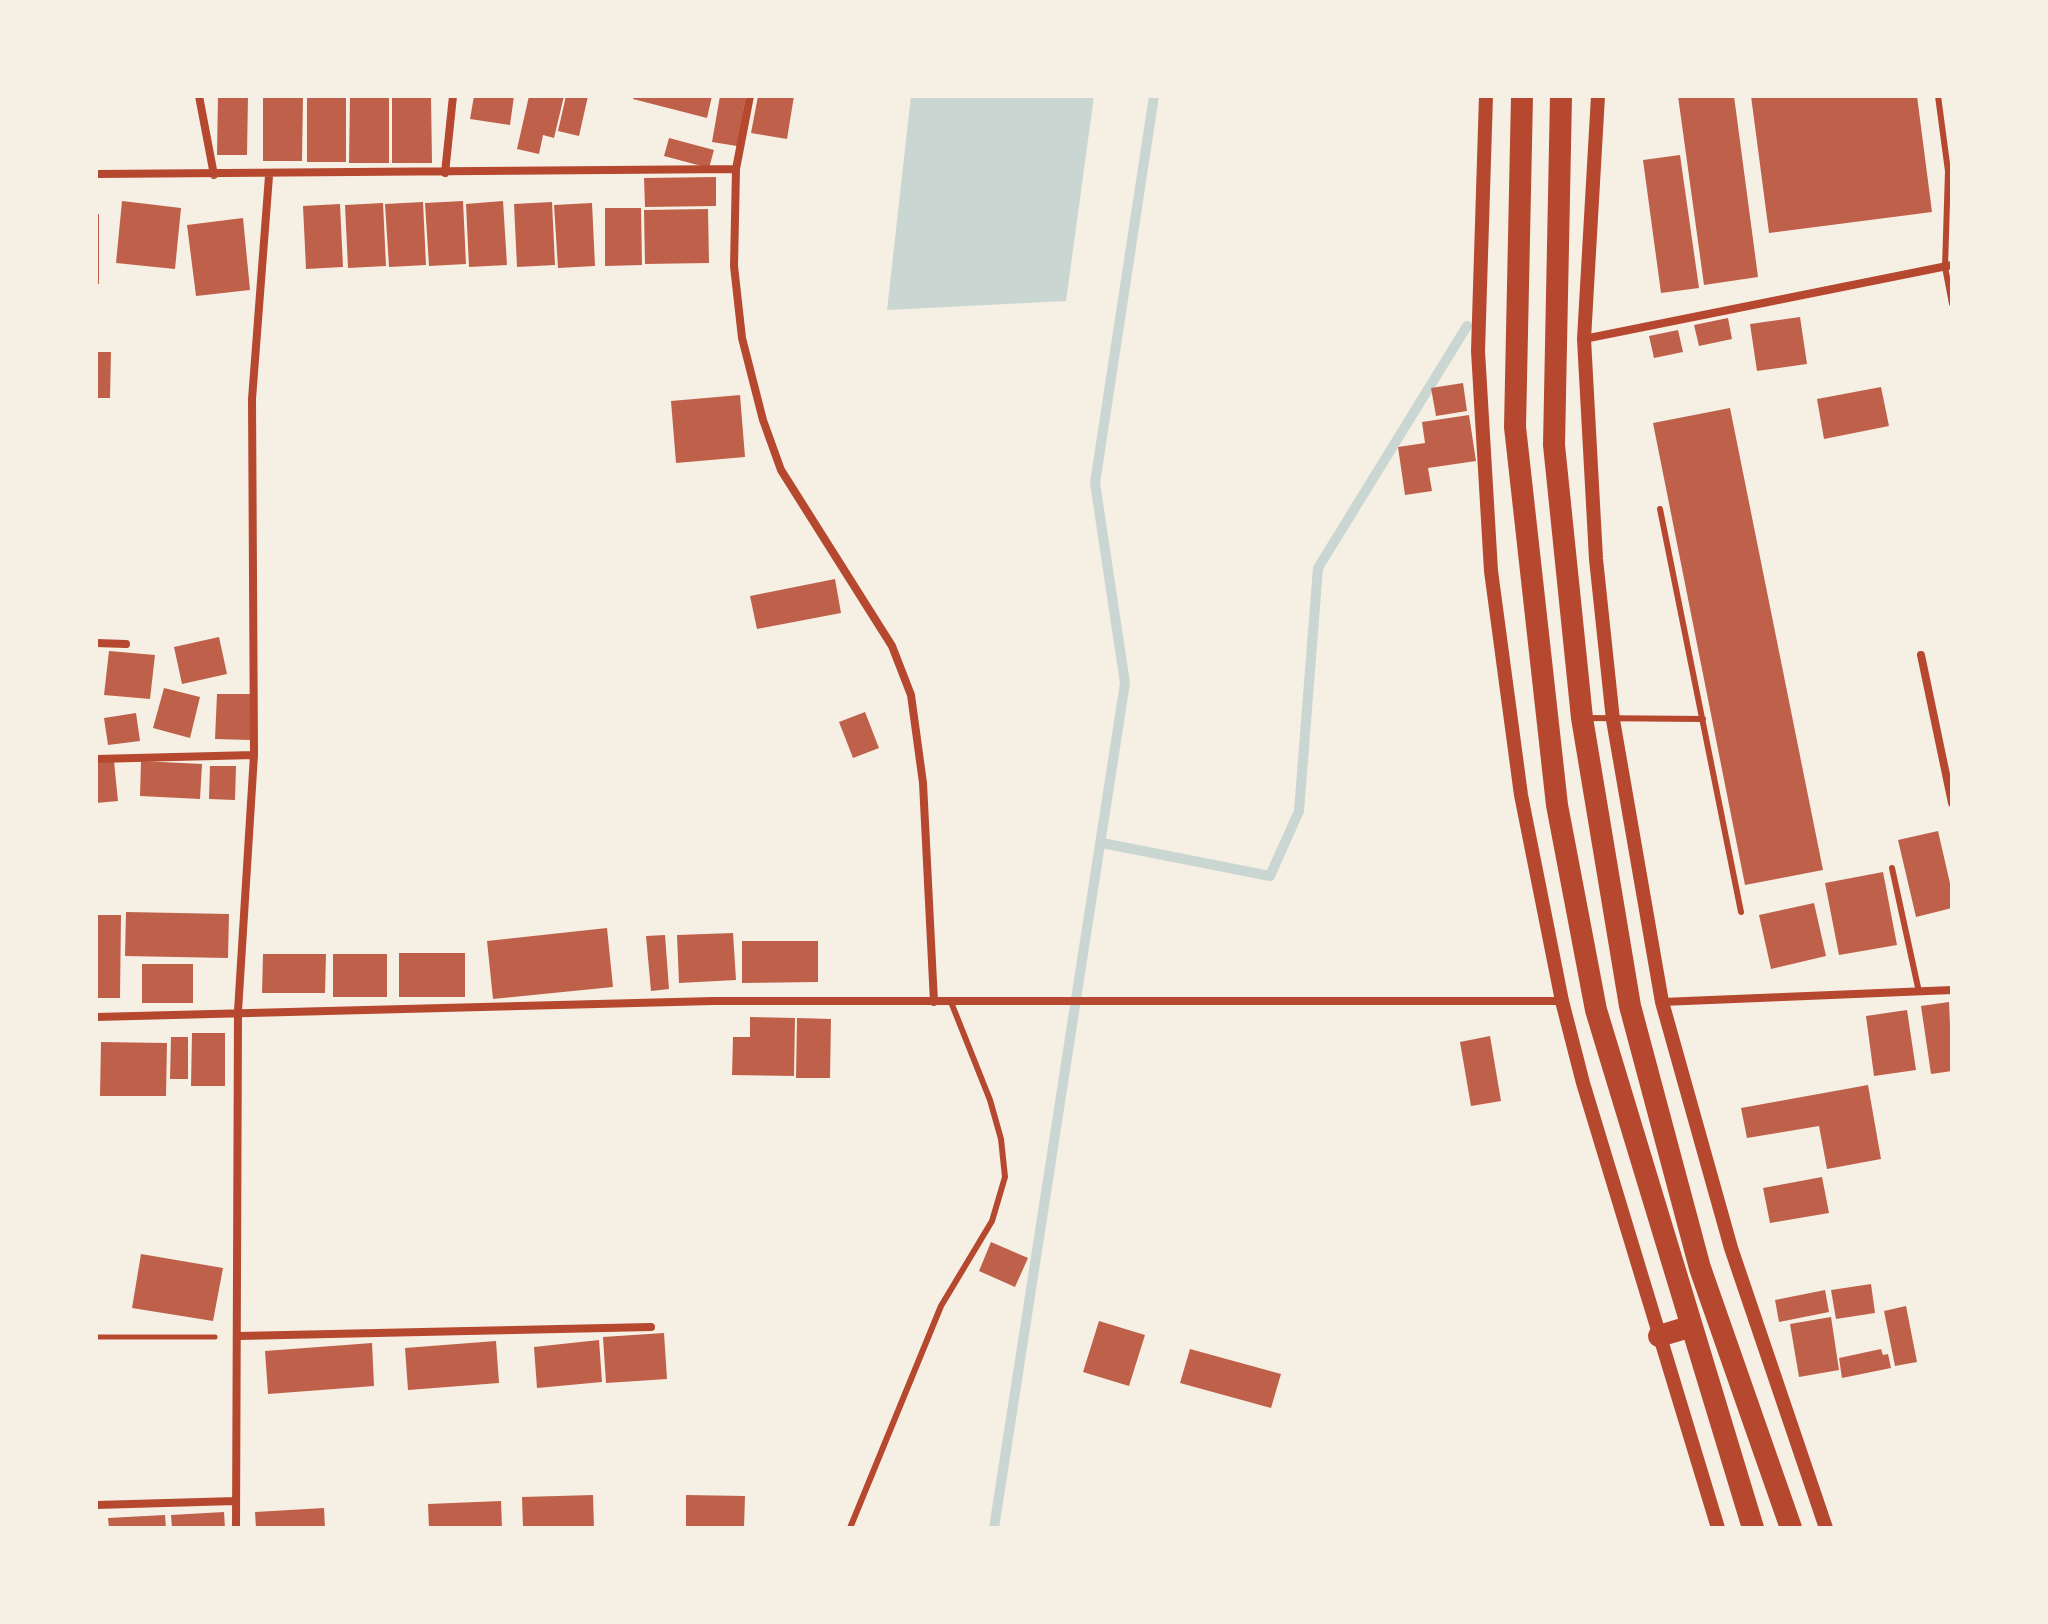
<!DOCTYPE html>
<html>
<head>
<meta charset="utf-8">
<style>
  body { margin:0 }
  #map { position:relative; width:2048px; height:1624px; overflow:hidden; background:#f6efe4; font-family:"Fira Sans Condensed",sans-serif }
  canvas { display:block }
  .frame { position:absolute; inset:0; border:98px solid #f6efe4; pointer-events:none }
</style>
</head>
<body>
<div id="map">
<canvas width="2048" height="1624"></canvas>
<div class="frame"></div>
</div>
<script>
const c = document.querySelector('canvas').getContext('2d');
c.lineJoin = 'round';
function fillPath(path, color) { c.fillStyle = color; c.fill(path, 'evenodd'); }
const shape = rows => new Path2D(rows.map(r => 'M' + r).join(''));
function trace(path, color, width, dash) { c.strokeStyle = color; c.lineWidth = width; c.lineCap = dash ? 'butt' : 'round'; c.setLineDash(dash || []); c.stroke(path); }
fillPath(shape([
  [911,96,1094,96,1066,301,887,310]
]), '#c9d6d2');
trace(shape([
  [1102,843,1270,876,1299,811,1318,568,1467,326],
  [994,1528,1125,683,1095,483,1154,96]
]), '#c9d6d2', 10);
fillPath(shape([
  [218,96,248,96,247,155,217,155],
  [263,96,303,96,302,161,263,161],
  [307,96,346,96,346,162,307,162],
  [350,96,389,96,389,163,349,163],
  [392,96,431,96,432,163,392,163],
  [474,96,514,96,510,125,470,119],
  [529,96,564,96,554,138,543,135,539,154,517,149],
  [566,96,588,96,579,136,558,131],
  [634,96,712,96,707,118,633,99],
  [720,96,746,96,737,146,712,142],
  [758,96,794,96,787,139,751,133],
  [1678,96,1734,96,1758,277,1704,285],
  [1751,96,1917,96,1932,212,1769,233],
  [669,138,714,150,709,168,664,156],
  [1680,155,1699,288,1661,293,1643,160],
  [716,177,716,206,645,207,644,178],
  [122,201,181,208,175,269,116,263],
  [463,201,466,264,429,266,425,203],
  [503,201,507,265,469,267,466,204],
  [423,202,426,265,389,267,385,204],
  [552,202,555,265,517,267,514,204],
  [383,203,386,266,348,268,345,205],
  [592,203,595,266,558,268,554,205],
  [340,204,343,267,306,269,303,206],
  [605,208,641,208,642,265,605,266],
  [708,209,709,263,645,264,644,210],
  [96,214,99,214,99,284,96,284],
  [243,218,250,290,196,296,187,225],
  [1800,317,1807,364,1757,371,1750,324],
  [1728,318,1732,339,1699,346,1694,325],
  [1678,330,1683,352,1654,358,1649,336],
  [96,352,111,352,110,398,96,398],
  [1463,383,1467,411,1436,416,1431,388],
  [1881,387,1889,426,1824,439,1817,399],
  [740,395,745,457,676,463,671,401],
  [1730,408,1823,870,1745,885,1653,423],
  [1469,415,1476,461,1428,468,1432,491,1405,495,1398,447,1425,443,1422,422],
  [835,579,841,613,757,629,750,596],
  [219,637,227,674,182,684,174,647],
  [109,651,155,655,150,699,104,695],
  [164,688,200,697,190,738,153,728],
  [217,694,251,694,250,740,215,739],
  [865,712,879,748,853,758,839,722],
  [136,713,140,741,108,745,104,718],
  [114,761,118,801,96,803,96,763],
  [141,761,202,764,200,799,140,796],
  [210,766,236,766,235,800,209,799],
  [1938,831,1952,892,1952,908,1916,917,1898,840],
  [1883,872,1897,945,1839,955,1825,883],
  [1814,903,1826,956,1771,969,1759,915],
  [126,912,229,914,228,958,125,956],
  [96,915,121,915,120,998,96,998],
  [607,928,613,987,493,999,487,941],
  [733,933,736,980,679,983,677,935],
  [665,935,669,989,651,991,646,936],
  [742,941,818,941,818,982,742,983],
  [399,953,465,953,465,997,399,997],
  [263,954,326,954,325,993,262,993],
  [333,954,387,954,387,997,333,997],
  [142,964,193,964,193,1003,142,1003],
  [1949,1002,1952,1071,1931,1074,1921,1006],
  [1907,1010,1916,1070,1874,1076,1866,1016],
  [750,1017,795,1018,794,1076,732,1075,733,1037,750,1037],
  [797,1018,831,1019,830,1078,796,1078],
  [192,1033,225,1033,225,1086,191,1086],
  [1490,1036,1501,1101,1471,1106,1460,1042],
  [171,1037,188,1037,188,1079,170,1079],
  [101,1042,167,1043,166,1096,100,1096],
  [1868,1085,1881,1159,1827,1169,1819,1126,1747,1138,1741,1108],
  [1822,1177,1829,1213,1770,1223,1763,1188],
  [991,1242,1028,1258,1015,1287,979,1271],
  [141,1254,223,1268,213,1321,132,1308],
  [1871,1284,1875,1313,1836,1319,1831,1290],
  [1825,1290,1829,1312,1779,1322,1775,1300],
  [1906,1306,1917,1362,1895,1366,1884,1311],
  [1831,1317,1839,1370,1799,1377,1790,1324],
  [1099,1321,1145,1335,1129,1386,1083,1372],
  [664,1333,667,1379,606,1383,603,1337],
  [599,1340,602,1382,537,1388,534,1347],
  [496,1341,499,1383,408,1390,405,1348],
  [372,1343,374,1386,268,1394,265,1351],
  [1190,1349,1281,1374,1271,1408,1180,1383],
  [1881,1349,1883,1355,1888,1354,1891,1368,1842,1378,1839,1358],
  [593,1495,594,1528,523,1528,522,1497],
  [686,1495,745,1496,744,1528,686,1528],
  [501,1501,502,1528,429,1528,428,1504],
  [324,1508,325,1528,256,1528,255,1512],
  [224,1512,225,1528,172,1528,171,1515],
  [165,1515,166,1528,109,1528,108,1518]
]), '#bf614a');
trace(shape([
  [96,1337,215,1337]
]), '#b5482f', 5);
trace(shape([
  [1938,96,1948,171,1945,267,1952,304],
  [1660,509,1741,912],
  [1585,718,1703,719],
  [1892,868,1919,992],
  [850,1528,941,1306,992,1221,1005,1177,1001,1139,990,1100,951,1002]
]), '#b5482f', 6);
trace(shape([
  [199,96,214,175],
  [750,96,736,169,734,266,742,338,763,420,781,470,892,646,911,695,923,783,934,1002],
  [445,173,453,96],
  [96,174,736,169],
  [1584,339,1952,265],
  [96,643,126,644],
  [1921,655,1952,803],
  [96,759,254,755],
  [1662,1002,1952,990],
  [96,1017,713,1001,1562,1001],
  [239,1336,651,1327],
  [96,1505,236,1501],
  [236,1528,238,1011,254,755,252,399,269,176]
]), '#b5482f', 8);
trace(shape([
  [1486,96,1478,351,1491,571,1521,795,1562,1001,1583,1083,1718,1528],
  [1598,96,1584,339,1596,559,1613,720,1662,1002,1731,1248,1826,1528]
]), '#b5482f', 14);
trace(shape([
  [1522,96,1515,427,1557,805,1596,1010,1753,1528],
  [1561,96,1554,445,1582,718,1630,1006,1700,1268,1791,1528],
  [1659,1336,1689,1327]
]), '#b5482f', 22);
</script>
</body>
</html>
